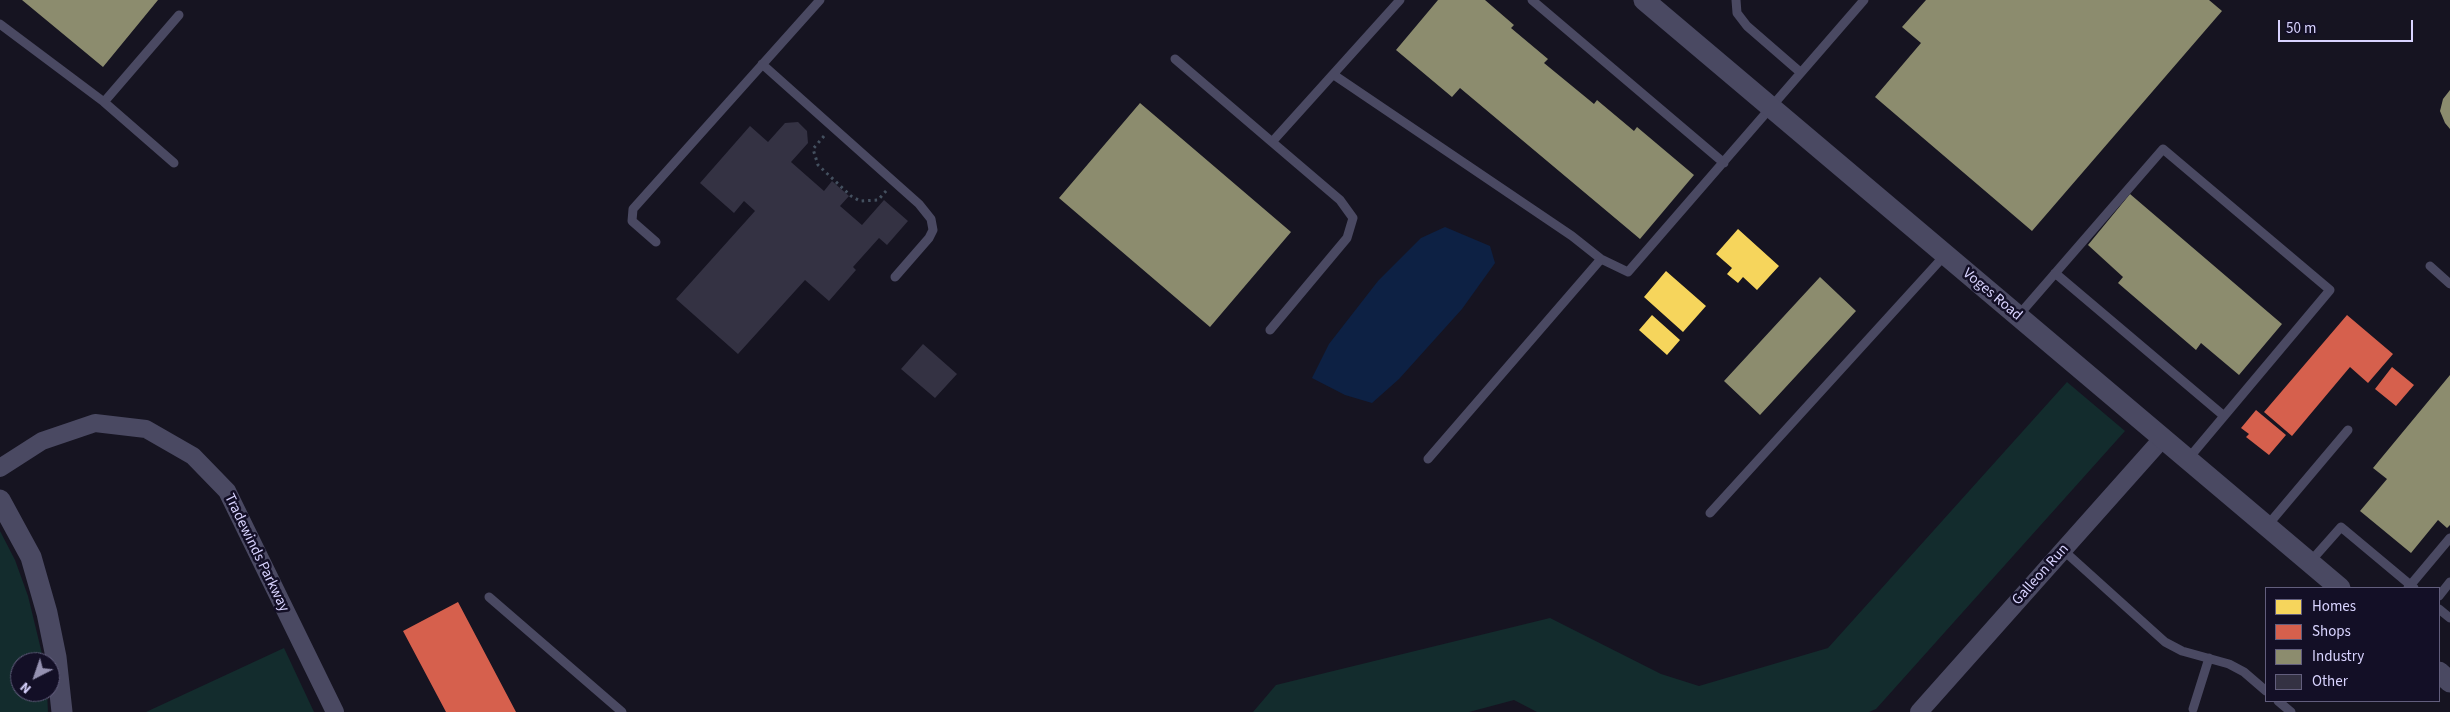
<!DOCTYPE html>
<html>
<head>
<meta charset="utf-8">
<style>
  body { margin:0 }
  #map { position:relative; width:2450px; height:712px; overflow:hidden; background:#161421; font-family:"Source Sans 3",sans-serif }
  canvas { display:block }
  .legend { position:absolute; left:2265px; top:587px; width:175px; height:115px; box-sizing:border-box; background:#130f26; border:1px solid #625e7d; margin:0; padding:6px 9px; list-style:none; font-size:15px; color:#d9d4ff }
  .legend li { display:flex; align-items:center; gap:10px; height:25px }
  .legend b { width:25px; border:1px solid #625e7d }
  .north { position:absolute; left:10px; top:652px; width:50px; height:50px; box-sizing:border-box; background:#130f26; border:1px solid #625e7d; border-radius:50%; rotate:221deg; font-size:14px; font-weight:700; line-height:20px; text-align:center; color:#d9d4ff }
  .north::after { content:''; display:block; margin:auto; width:18px; height:22px; background:#9591b1; clip-path:polygon(50% 0,100% 100%,50% 72%,0 100%) }
  .scale { position:absolute; left:2278px; top:20px; width:135px; height:22px; box-sizing:border-box; border:2px solid #d9d4ff; border-top:0; padding-left:6px; font-size:15px; line-height:18px; white-space:nowrap; color:#d9d4ff; -webkit-text-stroke:4px #130f26; paint-order:stroke }
</style>
</head>
<body>
<div id="map">
<canvas width="2450" height="712"></canvas>
<ul class="legend">
<li><b style="height:14px;background:#f6d55c"></b>Homes</li>
<li><b style="height:14px;background:#d6604d"></b>Shops</li>
<li><b style="height:14px;background:#8c8c6e"></b>Industry</li>
<li><b style="height:14px;background:#343243"></b>Other</li>
</ul>
<div class="north">N</div>
<div class="scale">50 m</div>
</div>
<script>
const c = document.querySelector('canvas').getContext('2d');
c.lineJoin = 'round';
function fillPath(path, color) { c.fillStyle = color; c.fill(path, 'evenodd'); }
const shape = rows => new Path2D(rows.map(r => 'M' + r).join(''));
function trace(path, color, width, dash) { c.strokeStyle = color; c.lineWidth = width; c.lineCap = dash ? 'butt' : 'round'; c.setLineDash(dash || []); c.stroke(path); }
function label(font, color, halo, rows, align = 'center') {
  c.font = font + ' "Source Sans 3",sans-serif'; c.lineWidth = 5; c.setLineDash([]); c.textBaseline = 'middle'; c.strokeStyle = halo; c.fillStyle = color; for (const [text, x, y, turn = 0] of rows) {
    c.save(); c.translate(x, y); c.rotate((+turn || 0) * Math.PI / 180); c.textAlign = isNaN(turn) ? turn : align; if (halo) c.strokeText(text, 0, 0); c.fillText(text, 0, 0); c.restore();
  }
}
fillPath(shape([
  [2067,382,2125,431,1876,709,1869,712,1537,712,1514,700,1469,712,1253,712,1276,685,1550,618,1661,674,1699,686,1828,648],
  [0,531,15,560,28,596,44,662,20,662,20,692,47,692,48,712,0,712],
  [284,648,314,712,146,712]
]), '#132c2d');
fillPath(shape([
  [1445,227,1490,246,1495,263,1462,309,1399,379,1372,403,1345,395,1312,378,1329,344,1378,281,1421,238]
]), '#0d2144');
fillPath(shape([
  [1738,229,1779,266,1757,290,1743,277,1738,283,1727,274,1732,268,1716,254],
  [1666,271,1706,306,1683,332,1644,297],
  [1652,315,1680,340,1667,355,1639,330]
]), '#f6d55c');
fillPath(shape([
  [2347,315,2393,354,2368,383,2350,367,2292,436,2264,412],
  [2392,367,2414,385,2396,406,2375,389],
  [2256,410,2286,435,2269,455,2246,437,2249,434,2241,428],
  [458,602,516,712,446,712,403,631]
]), '#d6604d');
fillPath(shape([
  [22,0,158,0,103,67],
  [1438,0,1485,0,1514,25,1511,28,1548,59,1544,63,1594,104,1597,100,1634,131,1637,127,1694,175,1640,239,1460,88,1452,97,1396,50],
  [1926,0,2209,0,2222,11,2032,231,1875,97,1921,43,1902,27],
  [2450,90,2450,129,2445,123,2440,111,2443,99],
  [1140,103,1291,232,1210,327,1059,198],
  [2130,194,2282,324,2239,375,2201,343,2196,350,2118,283,2123,277,2088,245],
  [1820,277,1856,311,1760,415,1724,381],
  [2450,375,2450,525,2447,528,2438,520,2411,553,2360,511,2387,479,2373,468]
]), '#8c8c6e');
fillPath(shape([
  [798,122,807,131,808,143,791,162,824,191,832,181,849,196,840,206,862,225,884,200,908,221,887,245,879,238,853,267,856,270,829,301,805,280,738,354,676,299,755,211,744,201,734,213,700,183,750,126,768,142,785,123],
  [923,344,957,374,935,398,901,369]
]), '#343243');
trace(shape([
  [824,136,813,149,818,165,851,196,860,201,878,200,887,190]
]), '#44505f', 3, [2.5, 4]);
trace(shape([
  [1532,0,1724,163],
  [1736,0,1737,13,1747,26,1800,72],
  [0,24,104,102,174,163],
  [1175,59,1272,142],
  [762,64,919,204,931,219,933,230,929,238,895,277],
  [1334,75,1572,236,1601,259,1628,272,1864,0],
  [104,102,179,15],
  [656,242,632,221,633,209,820,0],
  [2430,266,2450,284],
  [2055,273,2224,416],
  [2018,316,2163,149,2330,290,2188,459],
  [1270,330,1347,238,1353,218,1340,200,1272,142,1400,0],
  [1428,459,1601,259],
  [1710,513,1945,255],
  [2267,526,2348,430],
  [2063,550,2165,642,2182,651,2229,664,2244,672,2266,691],
  [2310,562,2341,527,2414,588],
  [2408,588,2450,538],
  [2439,596,2450,582],
  [489,597,622,712],
  [2439,609,2450,618],
  [2278,701,2291,712],
  [2193,709,2209,658]
]), '#4a4962', 9);
trace(shape([
  [0,468,42,441,95,423,146,429,193,456,227,491,335,712],
  [1919,712,2162,439]
]), '#4a4962', 18);
trace(shape([
  [1644,0,2340,588],
  [0,500,31,557,47,613,56,657,62,712],
  [2439,672,2450,682]
]), '#4a4962', 21);
label('15px', '#d9d4ff', '#130f26', [
  ["Voges Road",1992,295,40],
  ["Tradewinds Parkway",256,553,64],
  ["Galleon Run",2041,575,-48]
]);
</script>
</body>
</html>
